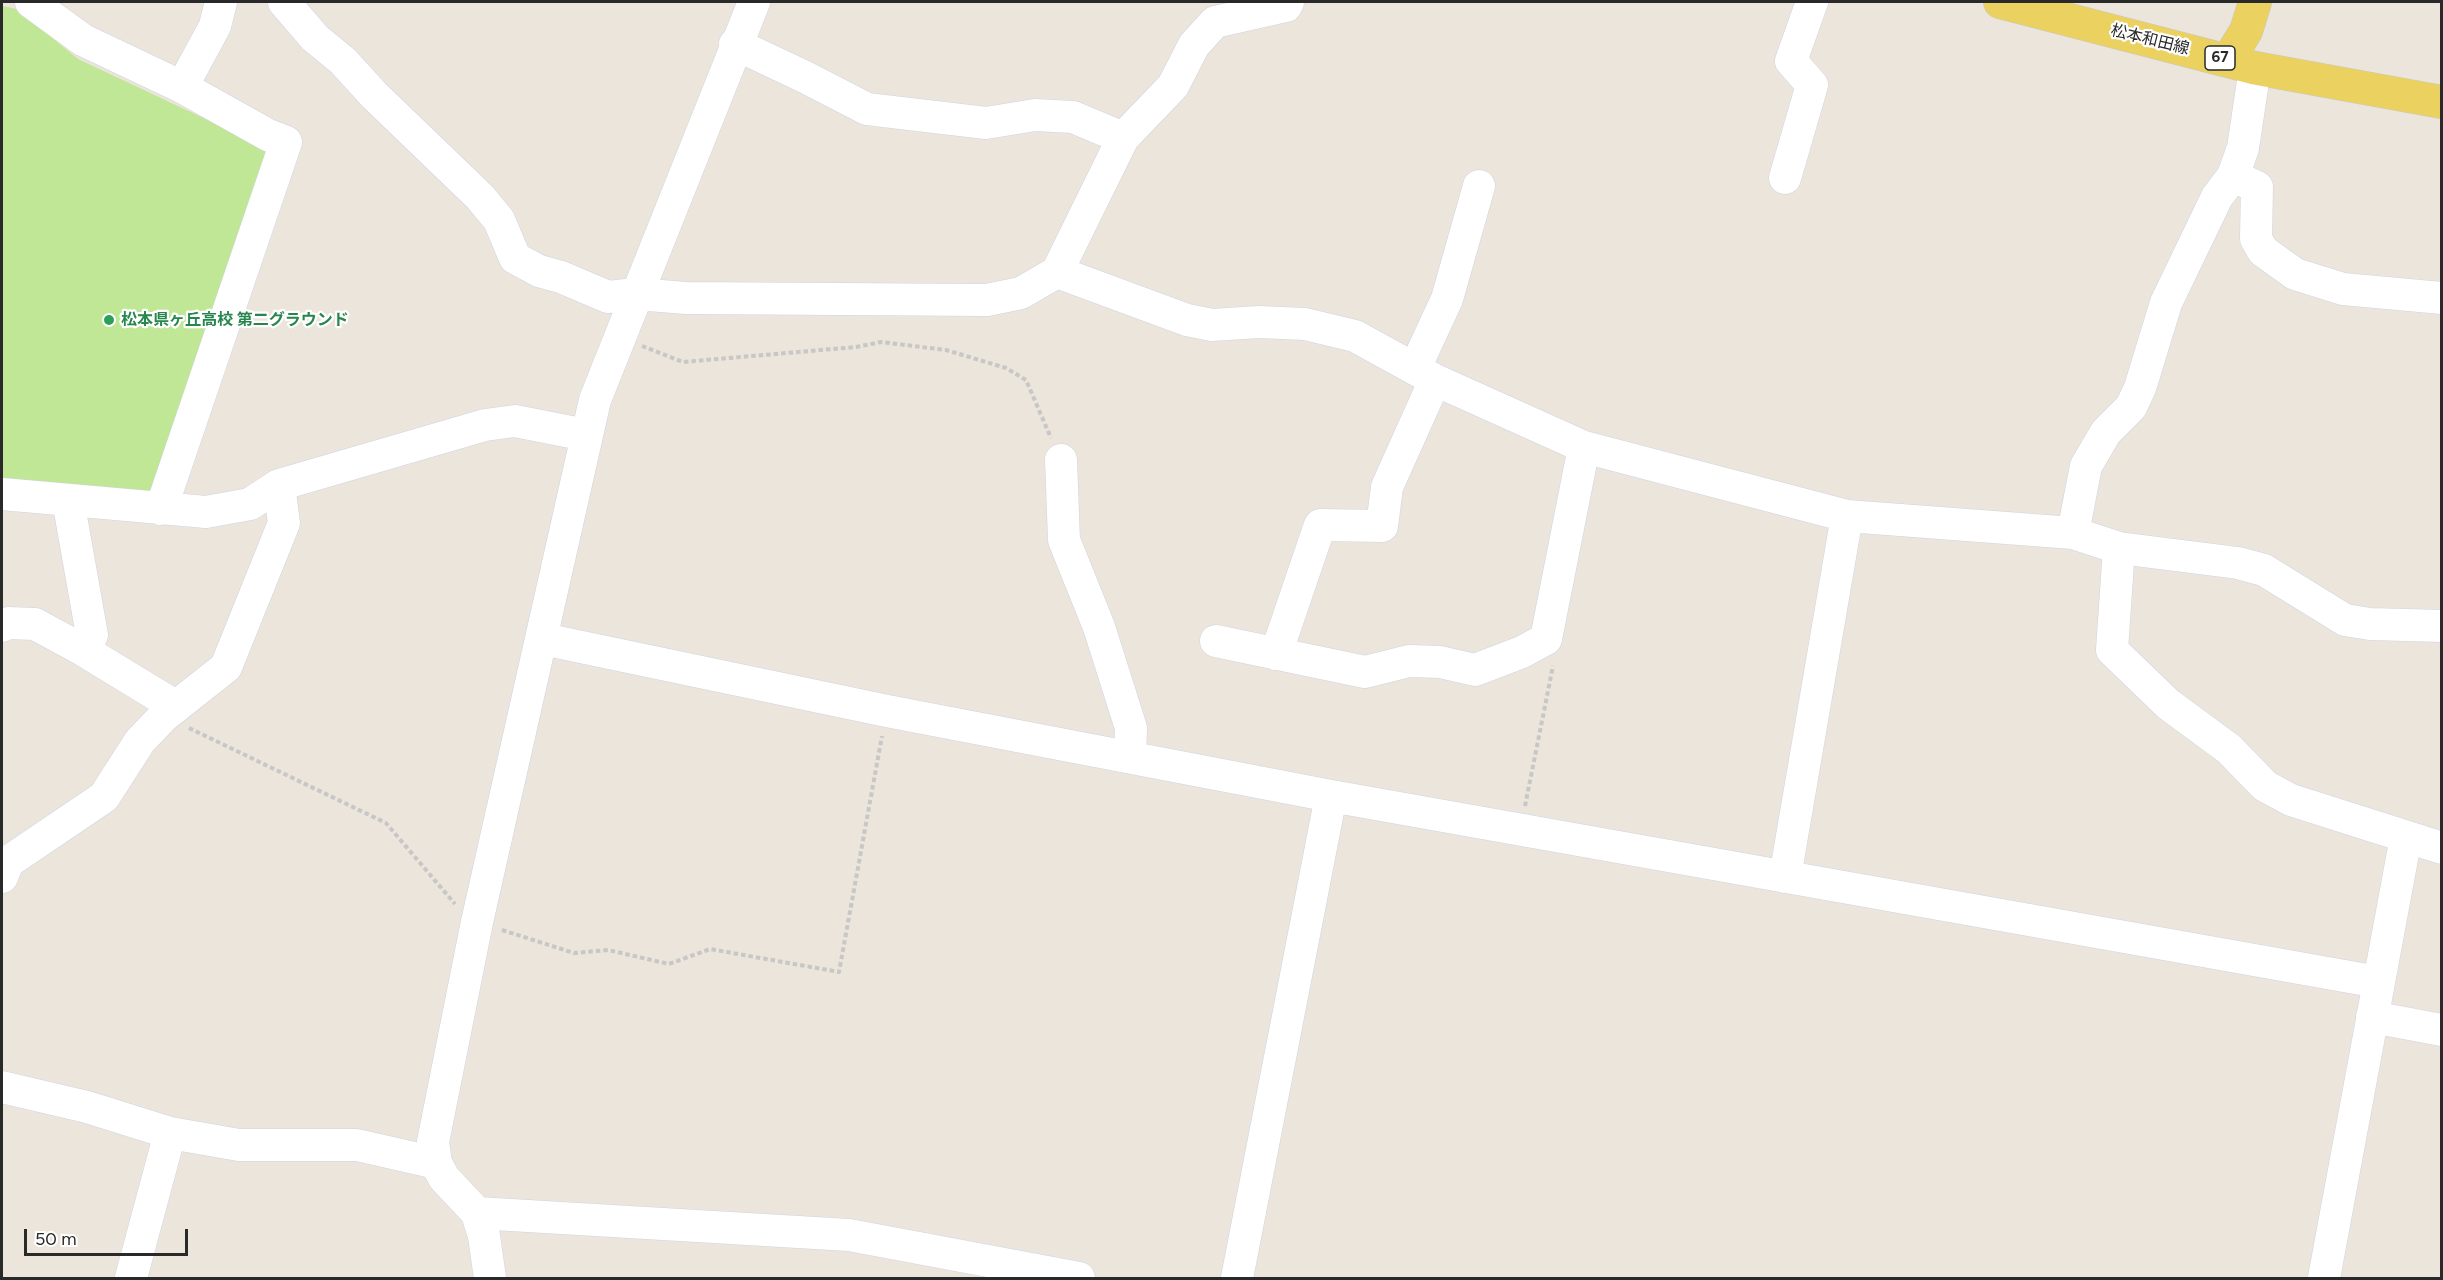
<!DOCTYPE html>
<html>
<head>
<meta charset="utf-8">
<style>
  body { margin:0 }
  #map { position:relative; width:2443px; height:1280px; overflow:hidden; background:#ebe5db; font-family:Figtree,sans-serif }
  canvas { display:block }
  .frame { position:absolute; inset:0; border:3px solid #292929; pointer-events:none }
  .scale { position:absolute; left:24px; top:1229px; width:164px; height:27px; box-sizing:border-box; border:3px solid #292929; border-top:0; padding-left:8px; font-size:18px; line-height:21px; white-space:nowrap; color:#292929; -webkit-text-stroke:4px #fff; paint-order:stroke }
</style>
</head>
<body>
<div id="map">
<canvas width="2443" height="1280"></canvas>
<div class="frame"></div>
<div class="scale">50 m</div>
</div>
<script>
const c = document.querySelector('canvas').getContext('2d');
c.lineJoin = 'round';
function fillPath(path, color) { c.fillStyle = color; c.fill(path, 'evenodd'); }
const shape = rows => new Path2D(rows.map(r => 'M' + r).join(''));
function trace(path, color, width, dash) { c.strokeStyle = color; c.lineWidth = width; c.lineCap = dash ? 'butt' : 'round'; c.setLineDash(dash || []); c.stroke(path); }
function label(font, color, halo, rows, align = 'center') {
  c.font = font + ' Figtree,"Noto Sans JP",sans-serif'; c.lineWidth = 4.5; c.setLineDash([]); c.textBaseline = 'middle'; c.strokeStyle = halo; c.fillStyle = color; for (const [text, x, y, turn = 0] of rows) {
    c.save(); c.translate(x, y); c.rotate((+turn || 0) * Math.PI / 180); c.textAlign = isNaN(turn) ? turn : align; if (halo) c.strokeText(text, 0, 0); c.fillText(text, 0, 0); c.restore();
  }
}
fillPath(shape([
  [2,6,17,9,78,59,265,147,269,154,159,496,2,487]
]), '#c0e795');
const minor = shape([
  [31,2,83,40,182,87,268,135,286,142,161,509],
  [284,2,315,38,343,61,374,95,480,197,499,220,515,258,539,271,561,277,608,297,636,294,686,298,987,300,1021,293,1057,272,1123,138,1173,86,1194,45,1215,22,1286,6,1288,2],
  [735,44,805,77,867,109,986,123,1035,115,1073,117,1123,138],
  [182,87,215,26,221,2],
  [2233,176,2257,187,2256,239,2263,251,2295,274,2343,289,2442,298],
  [1785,178,1812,85,1791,61,1812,2],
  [1057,272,1187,320,1212,325,1259,322,1305,324,1355,336,1435,380,1584,447,1847,516,2073,533,2119,548,2238,563,2264,570,2345,620,2370,624,2442,626],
  [1415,368,1447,299,1479,186],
  [1061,460,1064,540,1099,627,1131,728,1130,757],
  [2,494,206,512,250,504,279,485,485,425,515,421,586,435],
  [68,500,92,635,83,650],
  [2073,533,2086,466,2106,432,2131,407,2140,388,2166,303,2217,197,2233,176,2243,148,2255,68],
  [2119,548,2112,650,2168,704,2229,749,2265,786,2291,800,2442,848],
  [2,626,8,623,35,624,83,650,175,706],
  [543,639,887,711,1331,796,2378,982],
  [1216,641,1365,672,1409,661,1440,662,1475,670,1522,652,1546,639,1584,447],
  [1276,654,1320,525,1382,526,1387,487,1435,380],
  [2,877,8,862,104,797,140,741,164,716,226,667,284,523,279,485],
  [1785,877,1847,516],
  [2372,1017,2442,1030],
  [2,1087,87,1107,170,1133,239,1145,357,1145,436,1163],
  [477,1213,849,1235,1079,1278],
  [131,1278,170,1133],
  [490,1278,484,1236,477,1213,444,1178,436,1163,433,1142,477,922,595,400,754,2],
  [1237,1278,1331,796],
  [2324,1278,2406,837]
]);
const major = shape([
  [2000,2,2255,68,2442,102],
  [2228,60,2246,31,2255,2]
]);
trace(minor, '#d1d3e1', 33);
trace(major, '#c7c7c7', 34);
trace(shape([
  [642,346,683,362,856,347,881,342,946,350,1006,368,1026,380,1051,438],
  [189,728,386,823,455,904],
  [1525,806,1553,666],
  [502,930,574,953,608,950,669,964,710,949,839,972,882,736]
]), '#c7c7c7', 4, [4.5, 3]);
trace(minor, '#fff', 32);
trace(major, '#ebd260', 33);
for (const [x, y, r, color] of [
  [109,320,6,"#2e9e5b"]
]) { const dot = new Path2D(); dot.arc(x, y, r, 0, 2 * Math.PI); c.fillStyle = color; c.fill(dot); trace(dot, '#fff', 2); }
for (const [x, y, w] of [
  [2220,58,30]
]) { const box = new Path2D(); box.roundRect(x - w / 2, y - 12, w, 24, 4.5); c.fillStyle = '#fff'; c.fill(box); trace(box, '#292929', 1.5); }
label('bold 15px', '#292929', null, [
  ["67",2220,58]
]);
label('16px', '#292929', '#fff', [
  ["松本和田線",2150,40,14]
]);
label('bold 16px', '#27864d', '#fff', [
  ["松本県ヶ丘高校 第二グラウンド",121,320]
], 'left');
</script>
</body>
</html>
